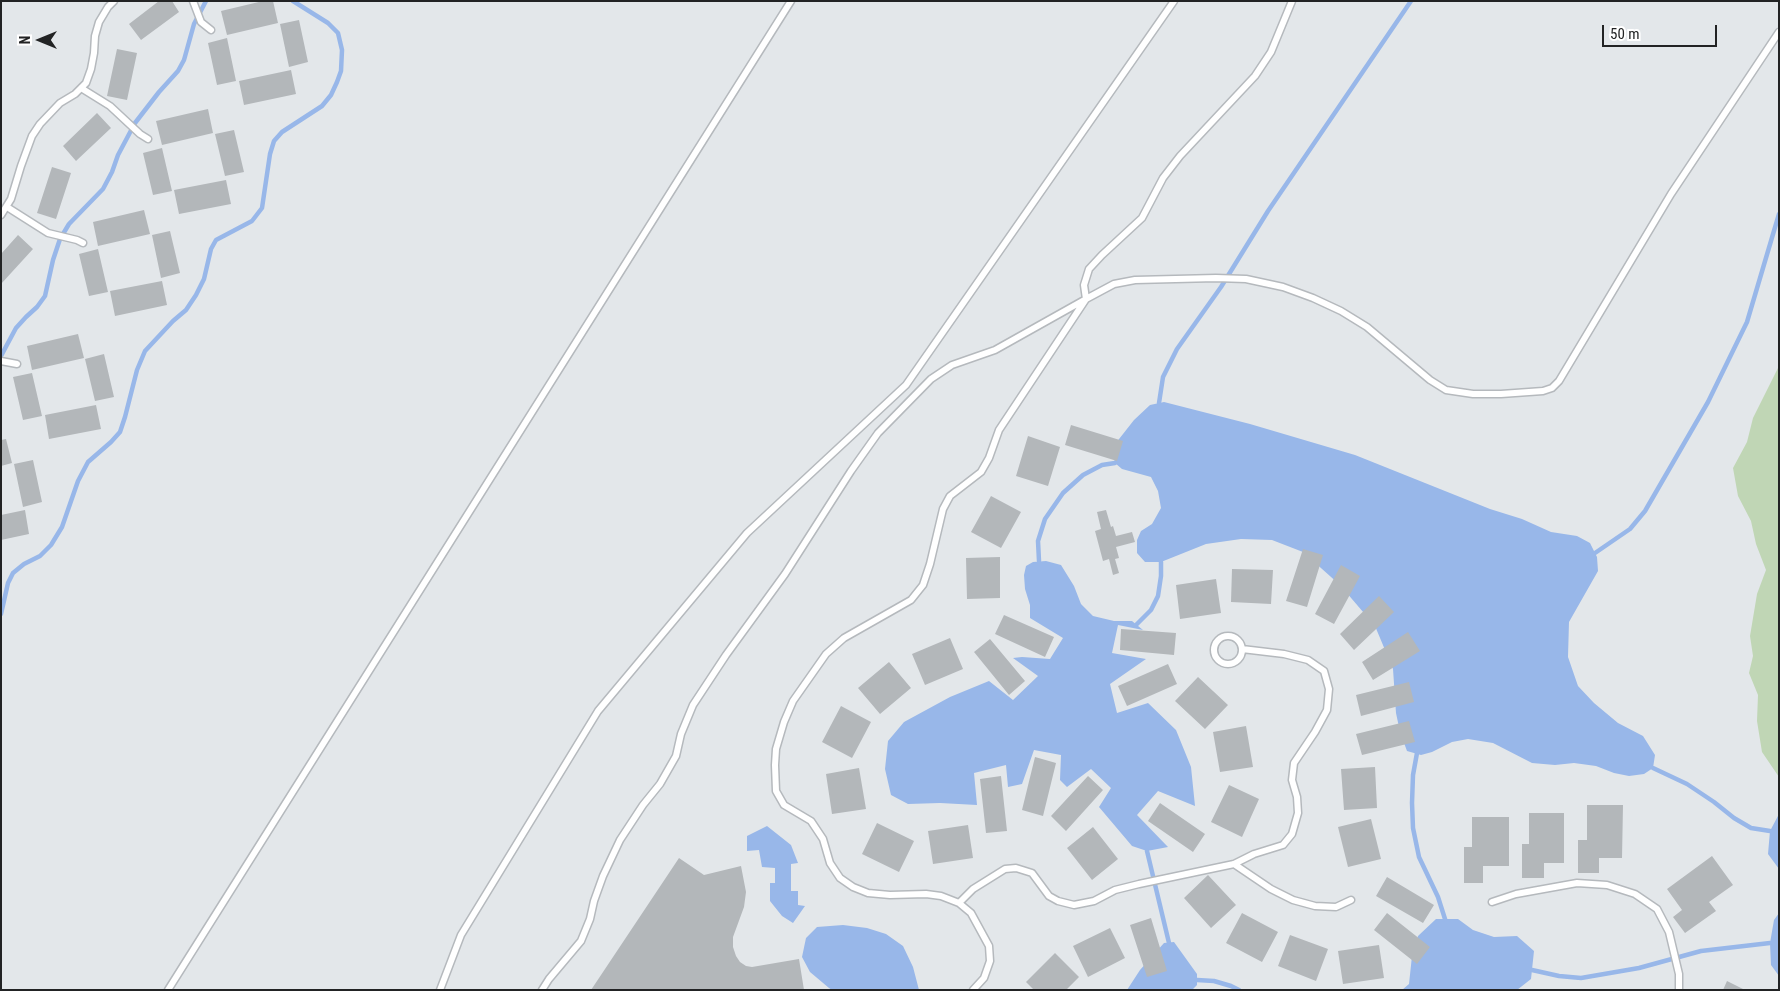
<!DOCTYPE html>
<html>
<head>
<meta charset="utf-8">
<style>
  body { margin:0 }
  #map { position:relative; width:1780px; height:991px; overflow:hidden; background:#e3e7ea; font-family:"Roboto Condensed",sans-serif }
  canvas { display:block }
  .frame { position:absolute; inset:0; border:2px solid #222324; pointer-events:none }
  .north { position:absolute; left:15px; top:15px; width:50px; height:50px; -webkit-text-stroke:4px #fff; paint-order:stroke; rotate:270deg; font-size:14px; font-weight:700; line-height:20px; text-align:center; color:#222324 }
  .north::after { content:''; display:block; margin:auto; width:18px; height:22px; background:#222324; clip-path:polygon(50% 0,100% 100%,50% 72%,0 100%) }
  .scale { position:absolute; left:1602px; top:25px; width:115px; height:22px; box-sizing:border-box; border:2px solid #222324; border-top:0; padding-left:6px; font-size:15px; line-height:18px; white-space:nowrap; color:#222324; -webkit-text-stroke:4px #fff; paint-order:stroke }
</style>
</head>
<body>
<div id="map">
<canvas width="1780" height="991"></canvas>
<div class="frame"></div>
<div class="north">N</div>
<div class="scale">50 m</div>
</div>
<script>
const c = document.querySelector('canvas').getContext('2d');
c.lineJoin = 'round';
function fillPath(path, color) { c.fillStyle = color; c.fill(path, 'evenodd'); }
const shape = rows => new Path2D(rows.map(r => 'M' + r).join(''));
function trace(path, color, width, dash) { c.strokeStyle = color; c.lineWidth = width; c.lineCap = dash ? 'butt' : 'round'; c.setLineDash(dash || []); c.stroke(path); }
fillPath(shape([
  [1779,366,1779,777,1762,752,1757,721,1758,695,1749,673,1753,656,1750,636,1757,594,1766,570,1756,544,1751,521,1738,496,1733,468,1747,442,1753,418]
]), '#c0d6b5');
fillPath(shape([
  [1164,402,1250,424,1355,455,1490,509,1522,519,1551,532,1577,536,1590,543,1597,557,1598,571,1569,622,1568,657,1578,686,1594,703,1618,723,1643,736,1655,755,1653,768,1644,774,1629,776,1614,773,1596,766,1574,763,1555,765,1532,763,1493,743,1468,739,1452,742,1432,752,1421,755,1407,751,1400,732,1396,713,1393,669,1375,626,1340,585,1303,552,1272,540,1241,539,1206,544,1161,562,1145,562,1137,553,1137,540,1141,531,1152,524,1161,508,1158,491,1151,477,1122,469,1115,463,1112,448,1134,420,1150,405],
  [1046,561,1061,565,1074,586,1081,604,1093,616,1114,621,1132,621,1143,630,1118,625,1112,653,1146,659,1110,684,1117,713,1148,703,1176,730,1191,767,1195,806,1158,791,1137,815,1168,847,1147,851,1132,846,1099,807,1111,788,1091,769,1067,787,1060,780,1061,755,1034,750,1022,784,1008,787,1006,765,974,773,977,805,940,803,908,804,891,795,885,769,888,741,904,722,950,697,989,681,1013,700,1038,676,1013,658,1022,657,1050,659,1063,638,1030,618,1030,605,1025,589,1024,575,1026,566,1033,562],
  [1779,814,1779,869,1768,854,1770,831],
  [767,826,791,845,798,863,791,864,791,891,798,891,798,905,805,906,793,923,782,916,770,901,770,883,775,883,775,868,762,867,759,850,747,851,747,836],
  [1779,913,1779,976,1771,965,1770,943,1774,920],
  [1436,919,1458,919,1473,930,1494,937,1517,936,1534,951,1531,979,1517,990,1402,990,1409,984,1412,956,1418,936],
  [843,925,867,928,886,934,903,946,913,967,919,990,832,990,829,988,810,972,802,957,806,938,817,927],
  [1174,942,1197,974,1197,985,1192,990,1127,990,1140,970,1164,943]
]), '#98b7e9');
trace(shape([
  [1,356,16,328,26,317,37,307,45,296,53,260,60,239,69,224,103,189,112,172,118,155,135,123,159,92,178,71,184,60,194,24,206,1],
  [1159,403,1163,377,1177,349,1221,287,1268,211,1411,1],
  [1595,553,1630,529,1645,511,1708,402,1747,322,1779,214],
  [1039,561,1038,541,1045,519,1063,493,1083,475,1102,465,1115,463],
  [1,614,8,583,13,573,24,564,40,556,51,545,62,527,78,481,88,462,111,442,120,432,125,417,137,370,145,351,173,321,186,310,196,295,204,279,211,249,216,240,252,221,262,208,270,154,274,141,282,132,322,106,331,95,337,82,341,71,342,50,338,33,328,23,293,1],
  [1136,625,1151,610,1158,596,1161,576,1161,562],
  [1417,753,1413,775,1412,803,1413,828,1419,857,1438,897,1445,919],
  [1653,768,1687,784,1714,802,1734,818,1751,828,1770,831],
  [1147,851,1169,943],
  [1532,970,1559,976,1581,978,1639,968,1701,951,1770,943],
  [1197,980,1214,981,1231,986,1239,990]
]), '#98b7e9', 4.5);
fillPath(shape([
  [159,1,172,1,179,12,141,40,129,24],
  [263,1,273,1,278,23,227,35,221,11],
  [299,20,308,62,289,67,280,24],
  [227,38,236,81,217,85,208,43],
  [117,49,137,53,127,100,107,96],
  [291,70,296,94,244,105,239,81],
  [208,109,213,133,162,145,156,121],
  [97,113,111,128,76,161,63,146],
  [234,130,244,172,225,176,215,134],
  [162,148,172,191,153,195,143,153],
  [52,167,71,173,56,219,37,213],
  [226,180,231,204,179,214,174,190],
  [144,210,150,234,98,246,93,222],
  [170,231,180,273,161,278,152,235],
  [18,235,33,249,1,284,1,254],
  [98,249,108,292,89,296,79,254],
  [162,281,167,305,115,316,110,291],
  [78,334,84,358,32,370,27,346],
  [104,354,114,397,95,401,85,359],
  [32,373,42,416,23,420,13,377],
  [96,405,101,429,49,439,45,415],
  [1071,425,1123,441,1117,461,1065,445],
  [1028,436,1060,447,1048,486,1016,476],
  [6,439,12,463,1,466,1,440],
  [33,460,42,502,23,507,14,464],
  [991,496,1021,512,1001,548,971,532],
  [25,510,29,534,1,540,1,515],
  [1106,510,1111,527,1113,526,1116,536,1132,532,1135,542,1116,547,1119,558,1115,559,1119,573,1113,575,1109,559,1103,561,1095,531,1101,529,1097,512],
  [1303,549,1323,555,1307,607,1286,601],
  [1000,557,1000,598,967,599,966,558],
  [1341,565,1360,576,1334,624,1315,614],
  [1232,569,1273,570,1271,604,1231,602],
  [1216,579,1221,613,1180,619,1176,585],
  [1379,596,1394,612,1354,650,1340,634],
  [1004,615,1054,637,1045,657,995,634],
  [1121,629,1176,633,1174,655,1120,650],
  [1408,632,1420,651,1373,680,1362,662],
  [950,638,963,669,925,685,912,654],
  [990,639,1025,681,1009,695,974,652],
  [889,662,911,688,880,714,858,688],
  [1168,664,1177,684,1127,706,1118,686],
  [1198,677,1228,705,1205,729,1175,701],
  [1409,682,1414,702,1361,716,1356,695],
  [841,706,871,722,852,758,822,742],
  [1409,721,1415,742,1362,755,1356,734],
  [1246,726,1253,767,1220,772,1213,732],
  [1035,757,1056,763,1043,816,1022,810],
  [1375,767,1377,808,1344,810,1341,769],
  [859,768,866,809,832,814,826,774],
  [1001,776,1007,831,986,833,980,779],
  [1088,776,1103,790,1066,831,1051,816],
  [1229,785,1259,799,1242,837,1211,822],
  [1160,803,1205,834,1193,852,1148,821],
  [1587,805,1623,805,1622,858,1599,858,1599,873,1578,873,1578,840,1587,840],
  [1529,813,1564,813,1564,863,1544,863,1544,878,1522,878,1522,844,1529,844],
  [1472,817,1509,817,1509,866,1483,866,1483,883,1464,883,1464,847,1472,847],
  [1371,819,1381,859,1348,867,1338,827],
  [877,823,914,841,899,872,862,854],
  [968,825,973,858,933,864,928,831],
  [1093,827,1118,859,1092,880,1067,848],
  [1712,856,1733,885,1709,902,1716,911,1685,933,1673,917,1682,910,1667,889],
  [679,858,704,875,741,866,746,892,744,907,733,937,733,947,736,956,740,962,746,966,752,967,799,959,804,990,591,990],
  [1208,875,1236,905,1211,928,1184,898],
  [1387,877,1434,905,1423,923,1376,896],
  [1242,913,1278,932,1262,962,1226,943],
  [1387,913,1430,947,1417,964,1374,930],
  [1151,918,1167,971,1147,977,1130,925],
  [1110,928,1125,958,1088,977,1073,946],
  [1290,935,1328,949,1316,981,1278,966],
  [1379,945,1384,978,1343,984,1338,951],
  [1055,953,1079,977,1066,990,1034,990,1026,982],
  [1727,981,1745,990,1723,990]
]), '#b3b7ba');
const lane = shape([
  [193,1,201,22,211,30],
  [81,88,110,106,140,134,148,139],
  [7,207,48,233,77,240,83,243],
  [1,215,11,199,21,166,32,136,40,124,60,103,75,94,86,83,91,69,94,53,95,36,99,22,108,7,114,1],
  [1,361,17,364],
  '1214 650a14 14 0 1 1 28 0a14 14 0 1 1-28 0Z',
  [1234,864,1271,889,1293,900,1315,906,1336,907,1351,900],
  [1492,902,1516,894,1577,883,1607,885,1635,894,1657,909,1669,932,1679,974,1679,990],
  [959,903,973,889,1005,869,1016,868,1032,873,1049,896,1058,901,1074,905,1094,901,1115,890,1139,884,1234,864,1254,854,1283,845,1292,834,1298,813,1297,797,1292,780,1294,763,1315,732,1327,710,1329,689,1324,671,1308,660,1284,654,1242,649],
  [168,990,791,1],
  [440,990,461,935,598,711,747,533,906,385,1174,1],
  [542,990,549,979,581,941,590,919,594,901,603,876,620,840,643,805,660,784,676,756,681,734,693,705,726,655,785,574,851,471,878,433,931,379,952,365,995,350,1086,299,1084,285,1089,269,1102,255,1142,218,1163,178,1180,156,1255,76,1271,52,1292,1],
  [973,990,984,978,990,961,989,946,971,913,959,903,941,896,926,894,890,895,868,893,853,887,840,878,830,863,823,839,811,821,784,805,776,791,775,765,776,749,784,722,793,701,826,654,844,638,911,600,923,585,930,564,943,509,950,496,981,472,989,458,999,430,1086,299,1114,284,1135,280,1216,278,1246,279,1283,287,1313,298,1341,311,1367,327,1430,380,1446,390,1473,394,1501,394,1543,391,1552,388,1559,381,1671,194,1779,32]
]);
trace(lane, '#b5b9bd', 9);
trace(lane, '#fff', 6);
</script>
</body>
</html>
